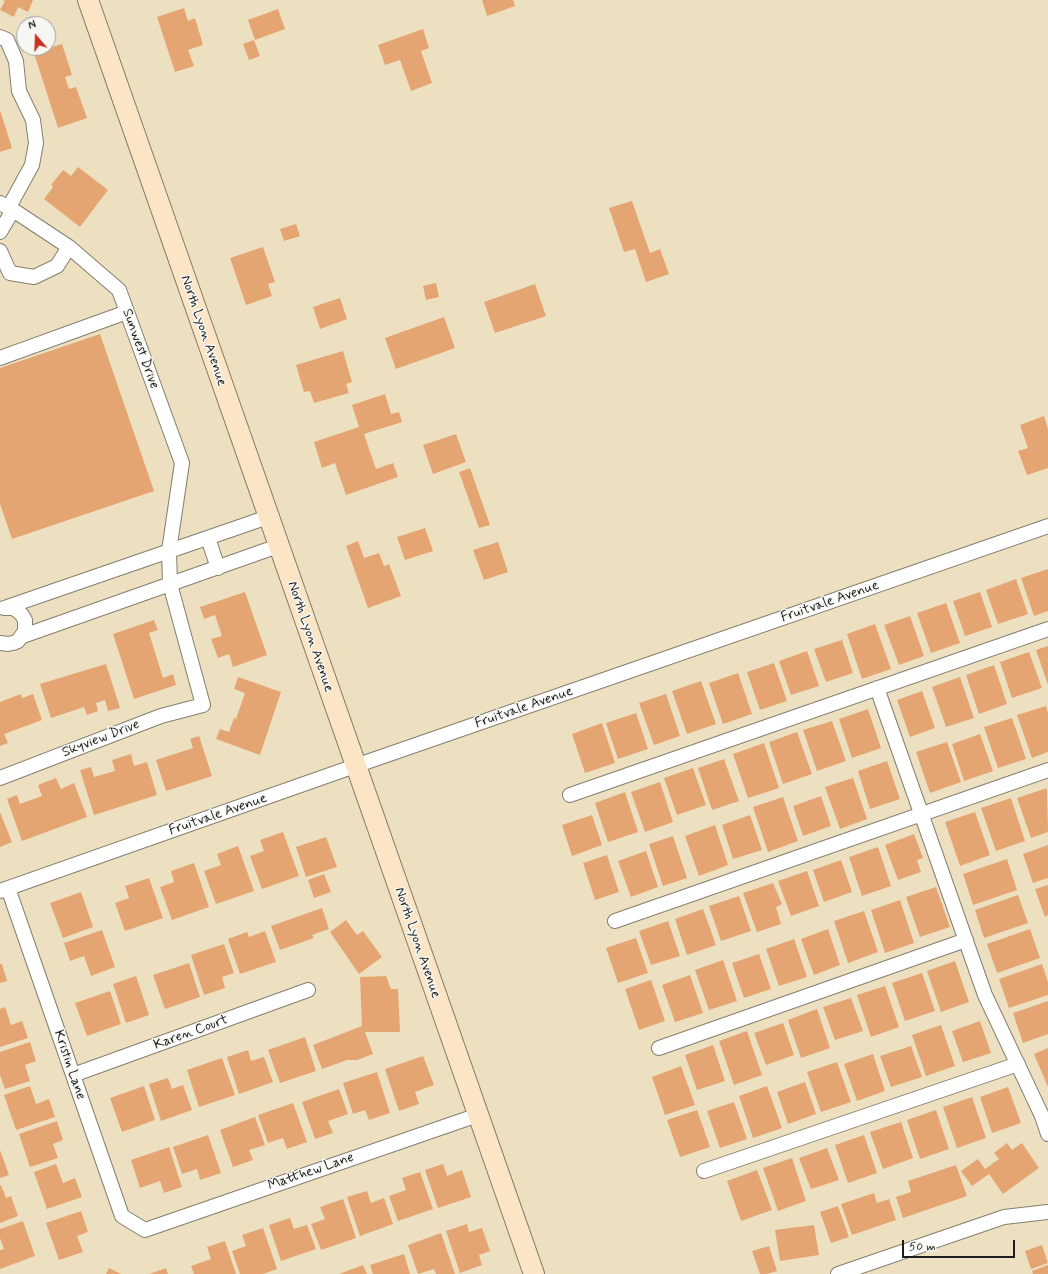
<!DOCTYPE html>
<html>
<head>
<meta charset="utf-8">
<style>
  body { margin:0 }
  #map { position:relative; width:1048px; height:1274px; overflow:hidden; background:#ede0c0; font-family:Mynerve,sans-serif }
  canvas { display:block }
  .north { position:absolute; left:16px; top:16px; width:40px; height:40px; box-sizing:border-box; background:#f6f6f2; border:1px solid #9f9f9c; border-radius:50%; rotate:341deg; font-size:11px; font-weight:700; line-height:16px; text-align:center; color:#1c1c1c }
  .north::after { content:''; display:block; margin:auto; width:14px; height:18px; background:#c8321e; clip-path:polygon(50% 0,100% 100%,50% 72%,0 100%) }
  .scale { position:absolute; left:902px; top:1240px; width:113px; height:18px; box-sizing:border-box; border:2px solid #1c1c1c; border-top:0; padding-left:5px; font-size:12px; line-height:14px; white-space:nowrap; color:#1c1c1c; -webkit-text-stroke:3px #f6f6f2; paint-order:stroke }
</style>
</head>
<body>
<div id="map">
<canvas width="1048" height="1274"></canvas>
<div class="north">N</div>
<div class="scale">50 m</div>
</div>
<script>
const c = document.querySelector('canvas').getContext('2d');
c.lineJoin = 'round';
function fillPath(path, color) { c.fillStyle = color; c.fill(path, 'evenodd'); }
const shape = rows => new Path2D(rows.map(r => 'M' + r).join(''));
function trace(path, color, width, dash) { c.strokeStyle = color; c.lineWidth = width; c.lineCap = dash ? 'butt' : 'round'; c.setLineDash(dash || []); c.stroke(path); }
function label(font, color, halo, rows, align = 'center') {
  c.font = font + ' Mynerve,sans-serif'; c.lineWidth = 3; c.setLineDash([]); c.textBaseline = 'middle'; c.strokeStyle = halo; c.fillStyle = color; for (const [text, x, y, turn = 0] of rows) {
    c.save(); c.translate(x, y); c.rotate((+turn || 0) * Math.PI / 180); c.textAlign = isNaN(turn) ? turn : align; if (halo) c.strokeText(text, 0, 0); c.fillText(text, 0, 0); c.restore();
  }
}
fillPath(shape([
  [2,0,33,0,28,12,18,7,14,17,0,10,5,1],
  [482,0,513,0,515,6,487,16],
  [184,8,188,21,195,18,203,45,188,50,194,66,175,72,157,17],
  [278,9,285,29,255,40,248,20],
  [423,29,429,48,421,51,432,83,411,91,400,60,385,65,378,45],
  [254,40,260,56,249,60,243,44],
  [62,44,72,75,65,77,69,89,76,87,87,118,58,128,34,53],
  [0,110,12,148,0,152],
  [78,167,108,190,80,227,44,199,53,187,51,185,63,170,71,176],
  [632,201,650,253,660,249,669,274,646,282,635,249,624,252,609,208],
  [296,224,300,236,284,241,280,229],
  [263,247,275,282,268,284,272,296,246,305,230,258],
  [436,283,439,297,426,300,423,286],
  [535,284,546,316,495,333,484,302],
  [340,298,347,319,320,329,313,307],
  [444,317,455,348,396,369,385,338],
  [100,334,154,491,12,539,0,504,0,368],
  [343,351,352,382,346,384,349,393,314,403,310,391,304,392,296,365],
  [385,394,391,414,399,412,402,422,364,434,376,469,393,463,398,477,346,495,335,463,322,468,314,442,359,427,352,405],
  [1044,416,1048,429,1048,468,1027,475,1018,451,1028,448,1020,425],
  [456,434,466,462,433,474,423,445],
  [470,468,490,525,479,528,459,472],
  [425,528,433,551,405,560,397,537],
  [358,541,364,558,379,553,384,566,389,564,401,596,368,608,346,546],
  [498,542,508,572,484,580,473,550],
  [1048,569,1048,611,1034,616,1021,578],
  [1016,579,1028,614,998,624,986,590],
  [245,592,267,655,233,667,229,654,218,658,211,639,222,636,215,615,204,619,200,607],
  [980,592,992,627,965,636,953,601],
  [946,603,960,643,931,653,917,613],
  [910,616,924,656,899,665,884,625],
  [154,620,158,630,149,633,163,678,173,674,176,685,134,699,113,634],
  [875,624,891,669,862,679,847,634],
  [842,640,853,673,826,682,814,649],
  [1048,646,1048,685,1036,650],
  [807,651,819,686,791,695,779,661],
  [1029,652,1042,688,1012,698,1000,662],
  [774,663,787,701,760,710,747,672],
  [106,664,120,708,108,711,105,700,96,703,98,711,87,715,84,707,51,718,40,684],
  [994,665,1007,704,979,714,966,675],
  [738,673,752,714,723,724,709,683],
  [238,677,281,692,260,755,216,739,220,729,229,732,234,718,236,719,245,693,234,689],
  [960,677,974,718,946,727,932,687],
  [701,681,716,724,687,734,672,691],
  [922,691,935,728,910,737,897,700],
  [21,694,22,698,33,694,42,720,4,734,8,743,0,746,0,702],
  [666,694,680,736,654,745,639,703],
  [1046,706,1048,713,1048,752,1032,758,1017,715],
  [868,709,881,748,852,758,839,719],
  [636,713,648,749,618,759,606,723],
  [1012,718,1026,759,998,768,984,727],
  [832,721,846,761,817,771,803,730],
  [602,723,615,763,585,773,572,734],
  [797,732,812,774,783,784,769,742],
  [980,734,993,771,964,781,952,744],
  [199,736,212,776,166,791,156,760,193,748,190,739],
  [947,742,961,782,930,793,916,752],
  [764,743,779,788,748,798,733,754],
  [131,754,134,766,147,762,157,795,94,815,80,770,91,767,94,777,115,771,112,760],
  [724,759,739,801,712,810,698,768],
  [887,761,900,799,870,809,858,771],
  [693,768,706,805,677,815,664,778],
  [56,778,61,789,74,783,87,817,22,841,7,799,17,795,20,804,42,796,38,785],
  [853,778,867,819,840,829,825,787],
  [660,782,673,822,645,832,631,792],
  [1047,788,1048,832,1031,838,1017,798],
  [625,792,638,832,608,842,595,803],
  [821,796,831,826,803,836,793,806],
  [783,797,798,841,768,852,753,807],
  [1011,798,1025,841,996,851,981,808],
  [0,812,12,842,0,847],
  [975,812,990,855,960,866,945,822],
  [592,815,602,845,572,856,562,825],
  [750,815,762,850,733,859,722,825],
  [715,825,728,865,699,876,685,836],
  [283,832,299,876,262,889,250,856,264,851,260,840],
  [914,834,923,858,917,860,921,872,898,880,885,845],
  [673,836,687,878,663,886,649,844],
  [326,837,337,867,306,877,296,847],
  [1048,845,1048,878,1033,883,1023,854],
  [238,846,254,891,216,904,204,871,221,865,217,854],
  [878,847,891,886,862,896,849,857],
  [646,851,658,887,631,897,618,861],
  [607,855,619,892,595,900,583,863],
  [1007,859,1017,890,973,905,963,874],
  [841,860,852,892,824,902,813,870],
  [194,863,209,907,172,920,160,887,174,882,171,871],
  [807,871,819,906,791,916,778,881],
  [324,874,331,892,314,898,308,880],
  [149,878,163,918,125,931,115,903,129,898,125,886],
  [773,883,782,904,776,907,781,924,757,932,743,893],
  [1048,885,1048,915,1045,917,1035,889],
  [936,887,950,927,920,937,906,897],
  [81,892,93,927,63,938,50,903],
  [1018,895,1028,923,984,938,975,910],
  [739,896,751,931,721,941,709,906],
  [900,900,914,943,885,953,871,910],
  [322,908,329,929,312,935,314,938,280,950,271,926],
  [703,909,716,945,687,955,675,919],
  [864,911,878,952,848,963,834,921],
  [346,920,357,935,363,931,382,957,359,974,330,932],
  [668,921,680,956,651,965,639,931],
  [828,929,840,965,814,975,801,939],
  [1030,929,1040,958,997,973,987,944],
  [102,930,115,967,91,976,84,956,70,961,64,943],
  [265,931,276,962,240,974,228,939,247,932,249,937],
  [636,938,648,973,618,983,606,948],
  [794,939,807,977,779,986,766,949],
  [224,944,234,973,222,977,225,988,204,995,191,955],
  [759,954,771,989,744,998,732,963],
  [723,960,737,1001,709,1010,695,970],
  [955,961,969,1002,941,1012,927,971],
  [189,963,200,997,165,1009,153,975],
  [0,964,2,964,7,981,0,983],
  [1042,964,1048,982,1048,995,1009,1008,999,979],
  [922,973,935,1011,905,1021,892,983],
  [690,975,703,1013,675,1022,662,985],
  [136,976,149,1015,126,1023,113,984],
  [386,976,391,989,398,989,400,1032,365,1032,373,1054,357,1060,347,1060,322,1069,313,1045,362,1026,360,977],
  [651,980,665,1021,639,1030,625,989],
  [885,986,899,1027,871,1037,857,995],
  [110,991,121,1024,87,1036,75,1003],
  [851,998,863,1031,835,1040,823,1007],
  [1048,1001,1048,1034,1023,1043,1013,1013],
  [5,1007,11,1025,22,1021,28,1038,0,1047,0,1009],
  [817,1009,830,1048,801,1058,788,1020],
  [980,1021,991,1053,963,1062,952,1031],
  [783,1023,794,1055,766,1065,754,1033],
  [941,1025,955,1066,926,1076,912,1035],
  [747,1031,762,1075,734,1085,719,1041],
  [305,1037,316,1071,280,1083,268,1050],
  [30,1042,36,1061,25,1065,30,1081,5,1089,0,1075,0,1052],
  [713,1045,725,1081,697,1090,685,1055],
  [911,1046,922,1077,891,1087,880,1056],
  [1048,1048,1048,1087,1034,1054],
  [248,1050,251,1061,264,1057,273,1082,239,1094,227,1057],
  [873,1054,885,1091,857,1101,844,1064],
  [423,1056,434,1085,415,1092,419,1104,399,1111,385,1069],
  [222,1058,235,1095,199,1107,187,1070],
  [837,1062,851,1102,821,1112,807,1072],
  [681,1066,695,1105,665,1115,652,1077],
  [377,1072,390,1113,369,1120,365,1110,353,1114,343,1083],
  [168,1078,172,1089,183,1085,192,1110,161,1121,149,1084],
  [805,1082,816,1114,788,1124,777,1092],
  [30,1086,36,1104,49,1099,55,1117,16,1130,4,1095],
  [144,1086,155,1120,122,1132,110,1098],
  [767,1086,782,1128,753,1138,739,1096],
  [1008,1087,1021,1123,992,1133,980,1097],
  [339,1089,348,1114,328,1121,333,1133,315,1139,302,1102],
  [972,1097,986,1138,957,1148,943,1107],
  [734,1102,747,1139,720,1148,707,1111],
  [293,1103,307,1142,287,1149,283,1138,268,1143,258,1115],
  [697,1110,710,1147,680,1157,667,1120],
  [936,1110,949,1149,920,1159,907,1120],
  [255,1117,265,1145,249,1150,253,1160,233,1167,220,1130],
  [57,1121,63,1140,53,1144,58,1158,30,1167,19,1134],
  [901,1122,913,1158,883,1169,870,1132],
  [208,1135,221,1173,200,1180,197,1169,182,1174,173,1147],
  [864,1135,877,1173,848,1183,835,1145],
  [1007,1143,1012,1150,1022,1143,1039,1168,1003,1194,989,1174,972,1186,961,1171,978,1159,985,1169,999,1159,994,1153],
  [169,1147,182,1187,164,1193,160,1181,140,1188,131,1160],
  [827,1148,839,1180,811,1189,799,1158],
  [0,1150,9,1175,0,1178],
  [792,1158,806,1201,778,1211,763,1168],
  [56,1164,63,1183,75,1178,82,1197,47,1209,34,1172],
  [443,1164,447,1176,462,1170,471,1197,438,1208,425,1170],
  [956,1165,967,1196,903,1218,896,1197,911,1192,908,1181],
  [757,1170,772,1210,741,1221,727,1181],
  [420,1172,433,1209,398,1221,389,1196,406,1190,402,1178],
  [1,1185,6,1198,11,1196,18,1216,0,1223,0,1186],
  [367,1191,371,1203,384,1198,393,1224,360,1236,347,1197],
  [874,1193,877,1203,889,1199,896,1220,852,1235,841,1204],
  [343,1199,356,1238,321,1250,311,1224,325,1219,320,1207],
  [838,1206,849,1237,831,1243,820,1212],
  [81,1211,88,1232,77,1236,83,1252,59,1260,46,1223],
  [290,1218,294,1229,307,1225,316,1249,281,1261,269,1225],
  [23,1221,35,1256,0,1269,0,1250,4,1249,0,1238,0,1229],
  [467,1224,469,1232,482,1228,490,1251,479,1255,482,1265,460,1273,446,1231],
  [814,1225,819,1255,780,1261,775,1230],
  [263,1228,277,1269,263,1274,240,1274,232,1251,246,1246,242,1235],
  [441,1233,455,1274,436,1274,434,1269,418,1274,408,1245],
  [225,1241,236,1274,194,1274,191,1266,211,1259,207,1247],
  [1042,1245,1048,1263,1031,1269,1025,1251],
  [769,1246,777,1271,767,1274,760,1274,752,1251],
  [404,1254,410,1274,373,1274,370,1265],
  [363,1265,367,1274,339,1274],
  [1048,1265,1048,1274,1033,1274,1032,1271],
  [109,1268,121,1274,106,1274],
  [166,1268,168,1274,149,1274]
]), '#e5a573');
const street = shape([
  [0,37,7,40,16,61,19,91,33,120,36,143,32,165,9,207],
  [0,203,13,210,69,247,119,290,182,463,169,551,170,584,203,705,161,716,0,778],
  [0,232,13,210],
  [0,251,10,273,34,277,57,266,69,247],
  [0,358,127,312],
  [208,538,218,568],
  [7,607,268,517],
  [23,636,278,546],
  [0,643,8,644,13,643,18,641,25,631,25,620,22,615,18,611,13,608,4,608],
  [877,688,985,995,1042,1116,1048,1134],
  [570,795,1048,629],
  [8,888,122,1216,145,1230,478,1115],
  [0,891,355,766,1048,526],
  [615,921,1048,770],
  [659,1048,966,940],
  [73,1075,308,990],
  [704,1171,1018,1064],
  [838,1274,1004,1217,1048,1212]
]);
const secondary = shape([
  [88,0,534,1274]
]);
trace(street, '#847e6e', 16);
trace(secondary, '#847e6e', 22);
trace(street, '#fff', 14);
trace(secondary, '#fce5c4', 20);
label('14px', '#1c1c1c', '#f6f6f2', [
  ["North Lyon Avenue",203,331,71],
  ["Sunwest Drive",140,349,70],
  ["Fruitvale Avenue",830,602,-19],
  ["North Lyon Avenue",310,637,71],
  ["Fruitvale Avenue",524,708,-19],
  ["Skyview Drive",101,739,-21],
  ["Fruitvale Avenue",218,815,-19],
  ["North Lyon Avenue",417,943,71],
  ["Karen Court",191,1033,-20],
  ["Kristin Lane",69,1065,71],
  ["Matthew Lane",311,1172,-19]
]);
</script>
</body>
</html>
